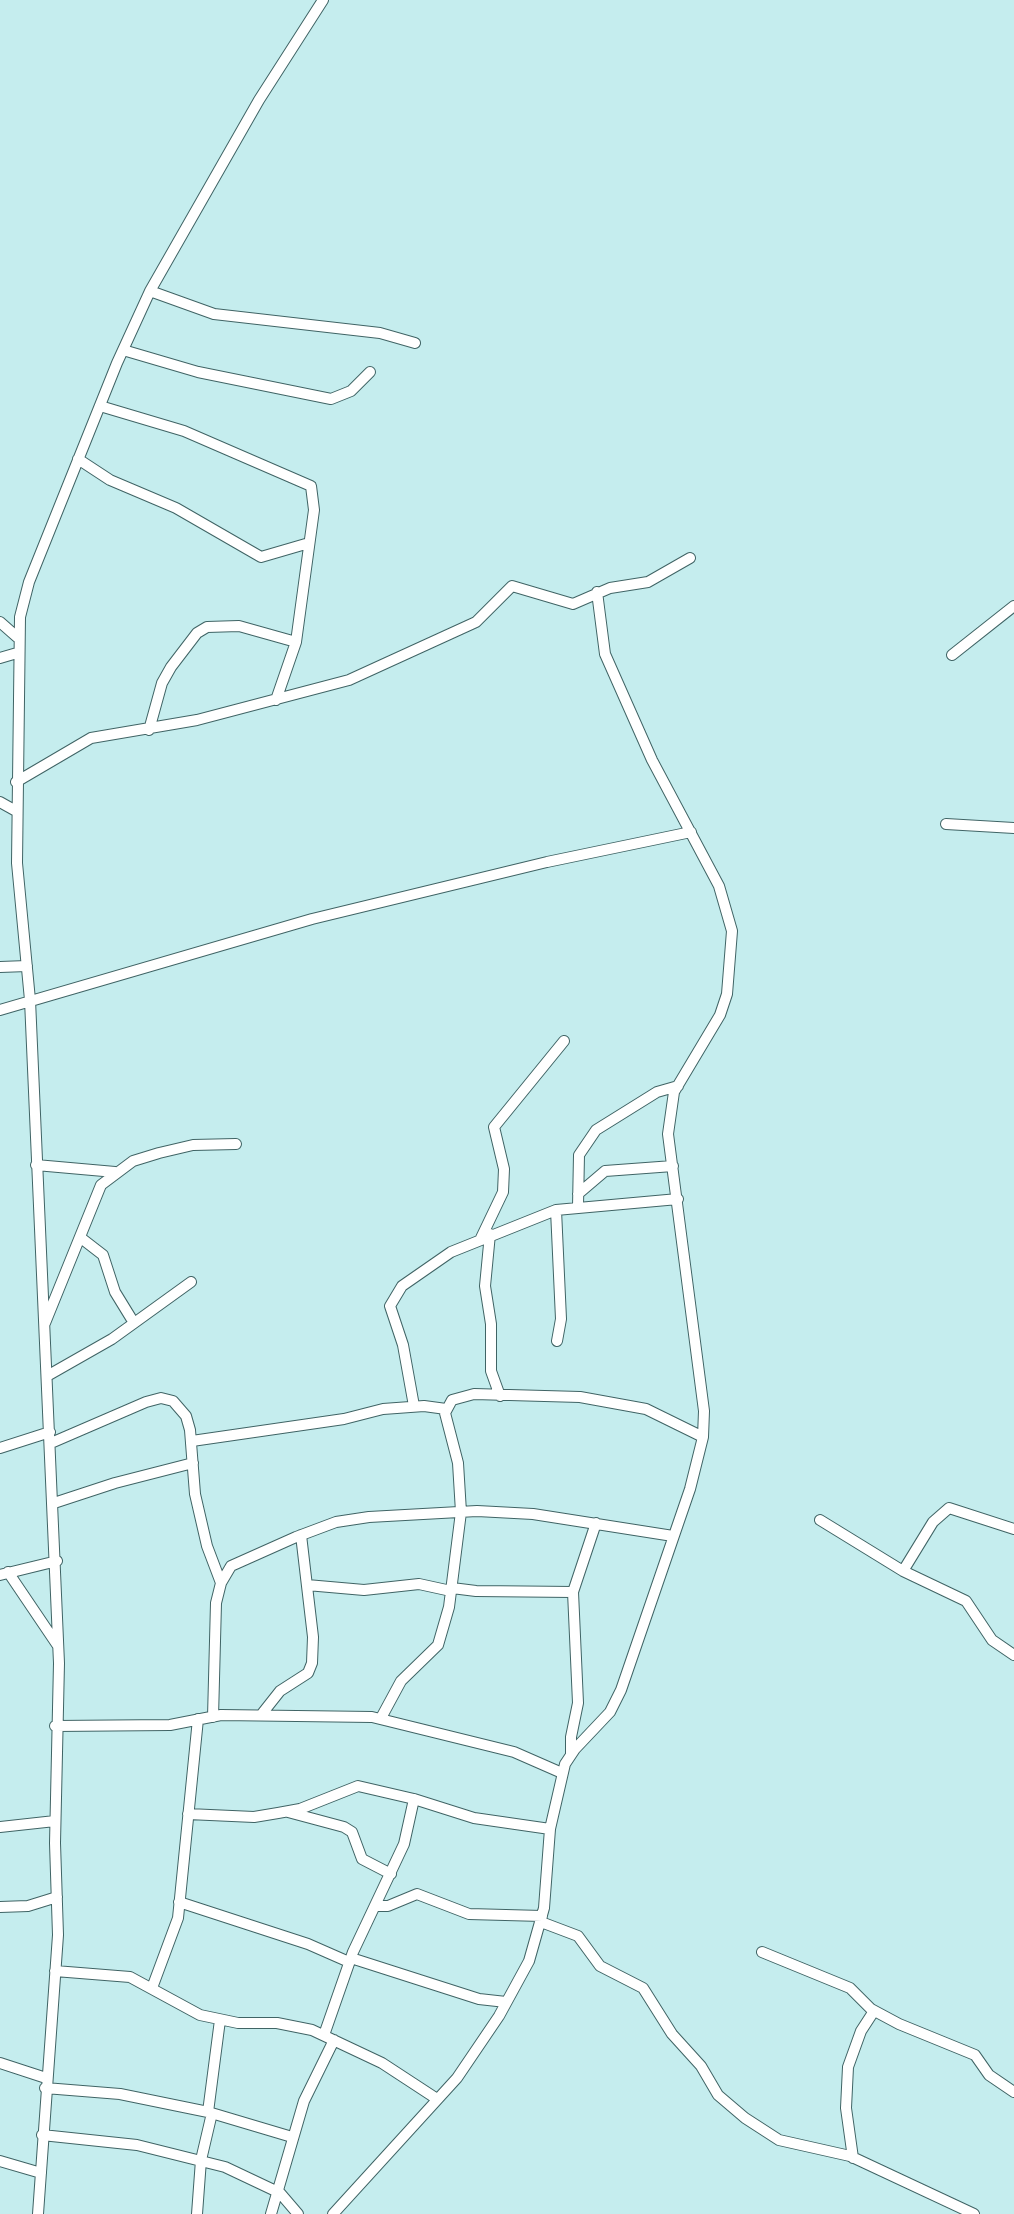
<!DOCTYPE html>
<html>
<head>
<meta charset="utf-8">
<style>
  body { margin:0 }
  canvas { display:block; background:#c5edee }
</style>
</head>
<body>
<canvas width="1014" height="2214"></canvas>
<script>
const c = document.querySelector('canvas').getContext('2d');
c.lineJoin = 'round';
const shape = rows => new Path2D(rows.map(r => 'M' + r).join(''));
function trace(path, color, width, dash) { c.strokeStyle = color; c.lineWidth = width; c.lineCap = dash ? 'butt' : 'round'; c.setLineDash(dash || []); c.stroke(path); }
const minor = shape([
  [150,291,214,314,380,333,415,343],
  [123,350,198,372,331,399,351,391,370,372],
  [100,406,184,431,311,486,314,510,296,642,276,700],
  [78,459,110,480,176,508,261,557,309,543],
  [0,622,17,637],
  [952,655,1014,606],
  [0,658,17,653],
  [149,730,162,683,171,667,197,633,207,627,239,626,296,642],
  [16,782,91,738,197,720,349,680,476,622,512,586,573,604,610,588,648,582,690,558],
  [0,802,16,811],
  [946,824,1014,828],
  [0,967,27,966],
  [0,1010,312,919,547,862,691,832],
  [36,1165,115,1172],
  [578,1194,605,1171,673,1166],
  [578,1206,579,1155,596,1130,657,1092,678,1086],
  [556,1210,561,1319,557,1341],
  [490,1234,485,1286,491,1324,491,1371,500,1396],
  [81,1238,103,1255,115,1292,134,1323],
  [481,1238,503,1192,504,1169,494,1127,564,1041],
  [45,1323,101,1185,133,1161,159,1153,193,1145,236,1144],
  [47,1376,112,1339,191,1282],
  [414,1406,403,1345,390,1306,402,1286,451,1252,556,1210,678,1199],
  [192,1441,344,1419,383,1409,424,1406,446,1409],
  [51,1443,146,1402,161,1398,173,1401,186,1416,190,1430,195,1494,207,1546,221,1583],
  [0,1448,50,1432],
  [54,1503,115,1483,193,1463],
  [820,1520,903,1571,966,1601,992,1640,1014,1655],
  [903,1571,933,1522,949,1508,1014,1529],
  [8,1572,58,1646],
  [0,1575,57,1561],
  [307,1585,364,1590,419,1584,451,1591],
  [452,1588,476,1591,573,1592],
  [261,1715,280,1691,308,1673,312,1663,313,1637,301,1535],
  [213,1717,216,1603,221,1583,231,1566,296,1537,336,1522,369,1517,477,1511,533,1514,673,1536],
  [381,1718,401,1681,438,1645,449,1607,461,1512,458,1463,445,1413,452,1400,474,1394,580,1397,646,1409,703,1437],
  [55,1726,170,1725,221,1715,372,1717,514,1752,562,1773],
  [571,1755,571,1737,578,1703,573,1592,596,1523],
  [288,1812,344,1827,352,1832,362,1859,391,1874],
  [188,1814,254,1817,278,1813,300,1809,358,1786,414,1799,474,1818,550,1829],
  [0,1827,55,1821],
  [179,1902,308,1944,349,1962],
  [375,1906,388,1906,417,1894,469,1914,542,1916],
  [0,1907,28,1906,57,1897],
  [541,1922,578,1936,600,1966,643,1988,672,2034,701,2066,718,2095,745,2118,779,2140,850,2156,974,2214],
  [762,1952,850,1988,871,2009,899,2024,975,2055,989,2075,1014,2092],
  [351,1958,479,1999,506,2002],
  [55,1971,130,1977,200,2015,238,2023,277,2023,312,2030,382,2063,437,2099],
  [152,1988,178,1918,198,1719],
  [324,2035,353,1952,404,1844,414,1799],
  [0,2063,46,2078],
  [45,2088,120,2094,208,2112,292,2137],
  [208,2112,220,2020],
  [42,2135,137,2145,225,2167,280,2193,298,2214],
  [853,2158,846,2108,848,2067,861,2031,874,2011],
  [0,2161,41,2173],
  [38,2214,58,1935,55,1843,59,1663,30,1000,17,863,20,617,29,582,117,363,150,291,259,100,323,0],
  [197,2214,201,2160,212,2113],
  [271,2214,304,2101,334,2040],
  [333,2214,457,2078,499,2016,529,1961,544,1908,550,1829,565,1764,575,1749,610,1712,621,1690,690,1489,703,1437,704,1411,668,1134,674,1092,720,1015,727,994,732,931,719,886,652,760,605,654,597,592]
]);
trace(minor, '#406465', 12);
trace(minor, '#fff', 10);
</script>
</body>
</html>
